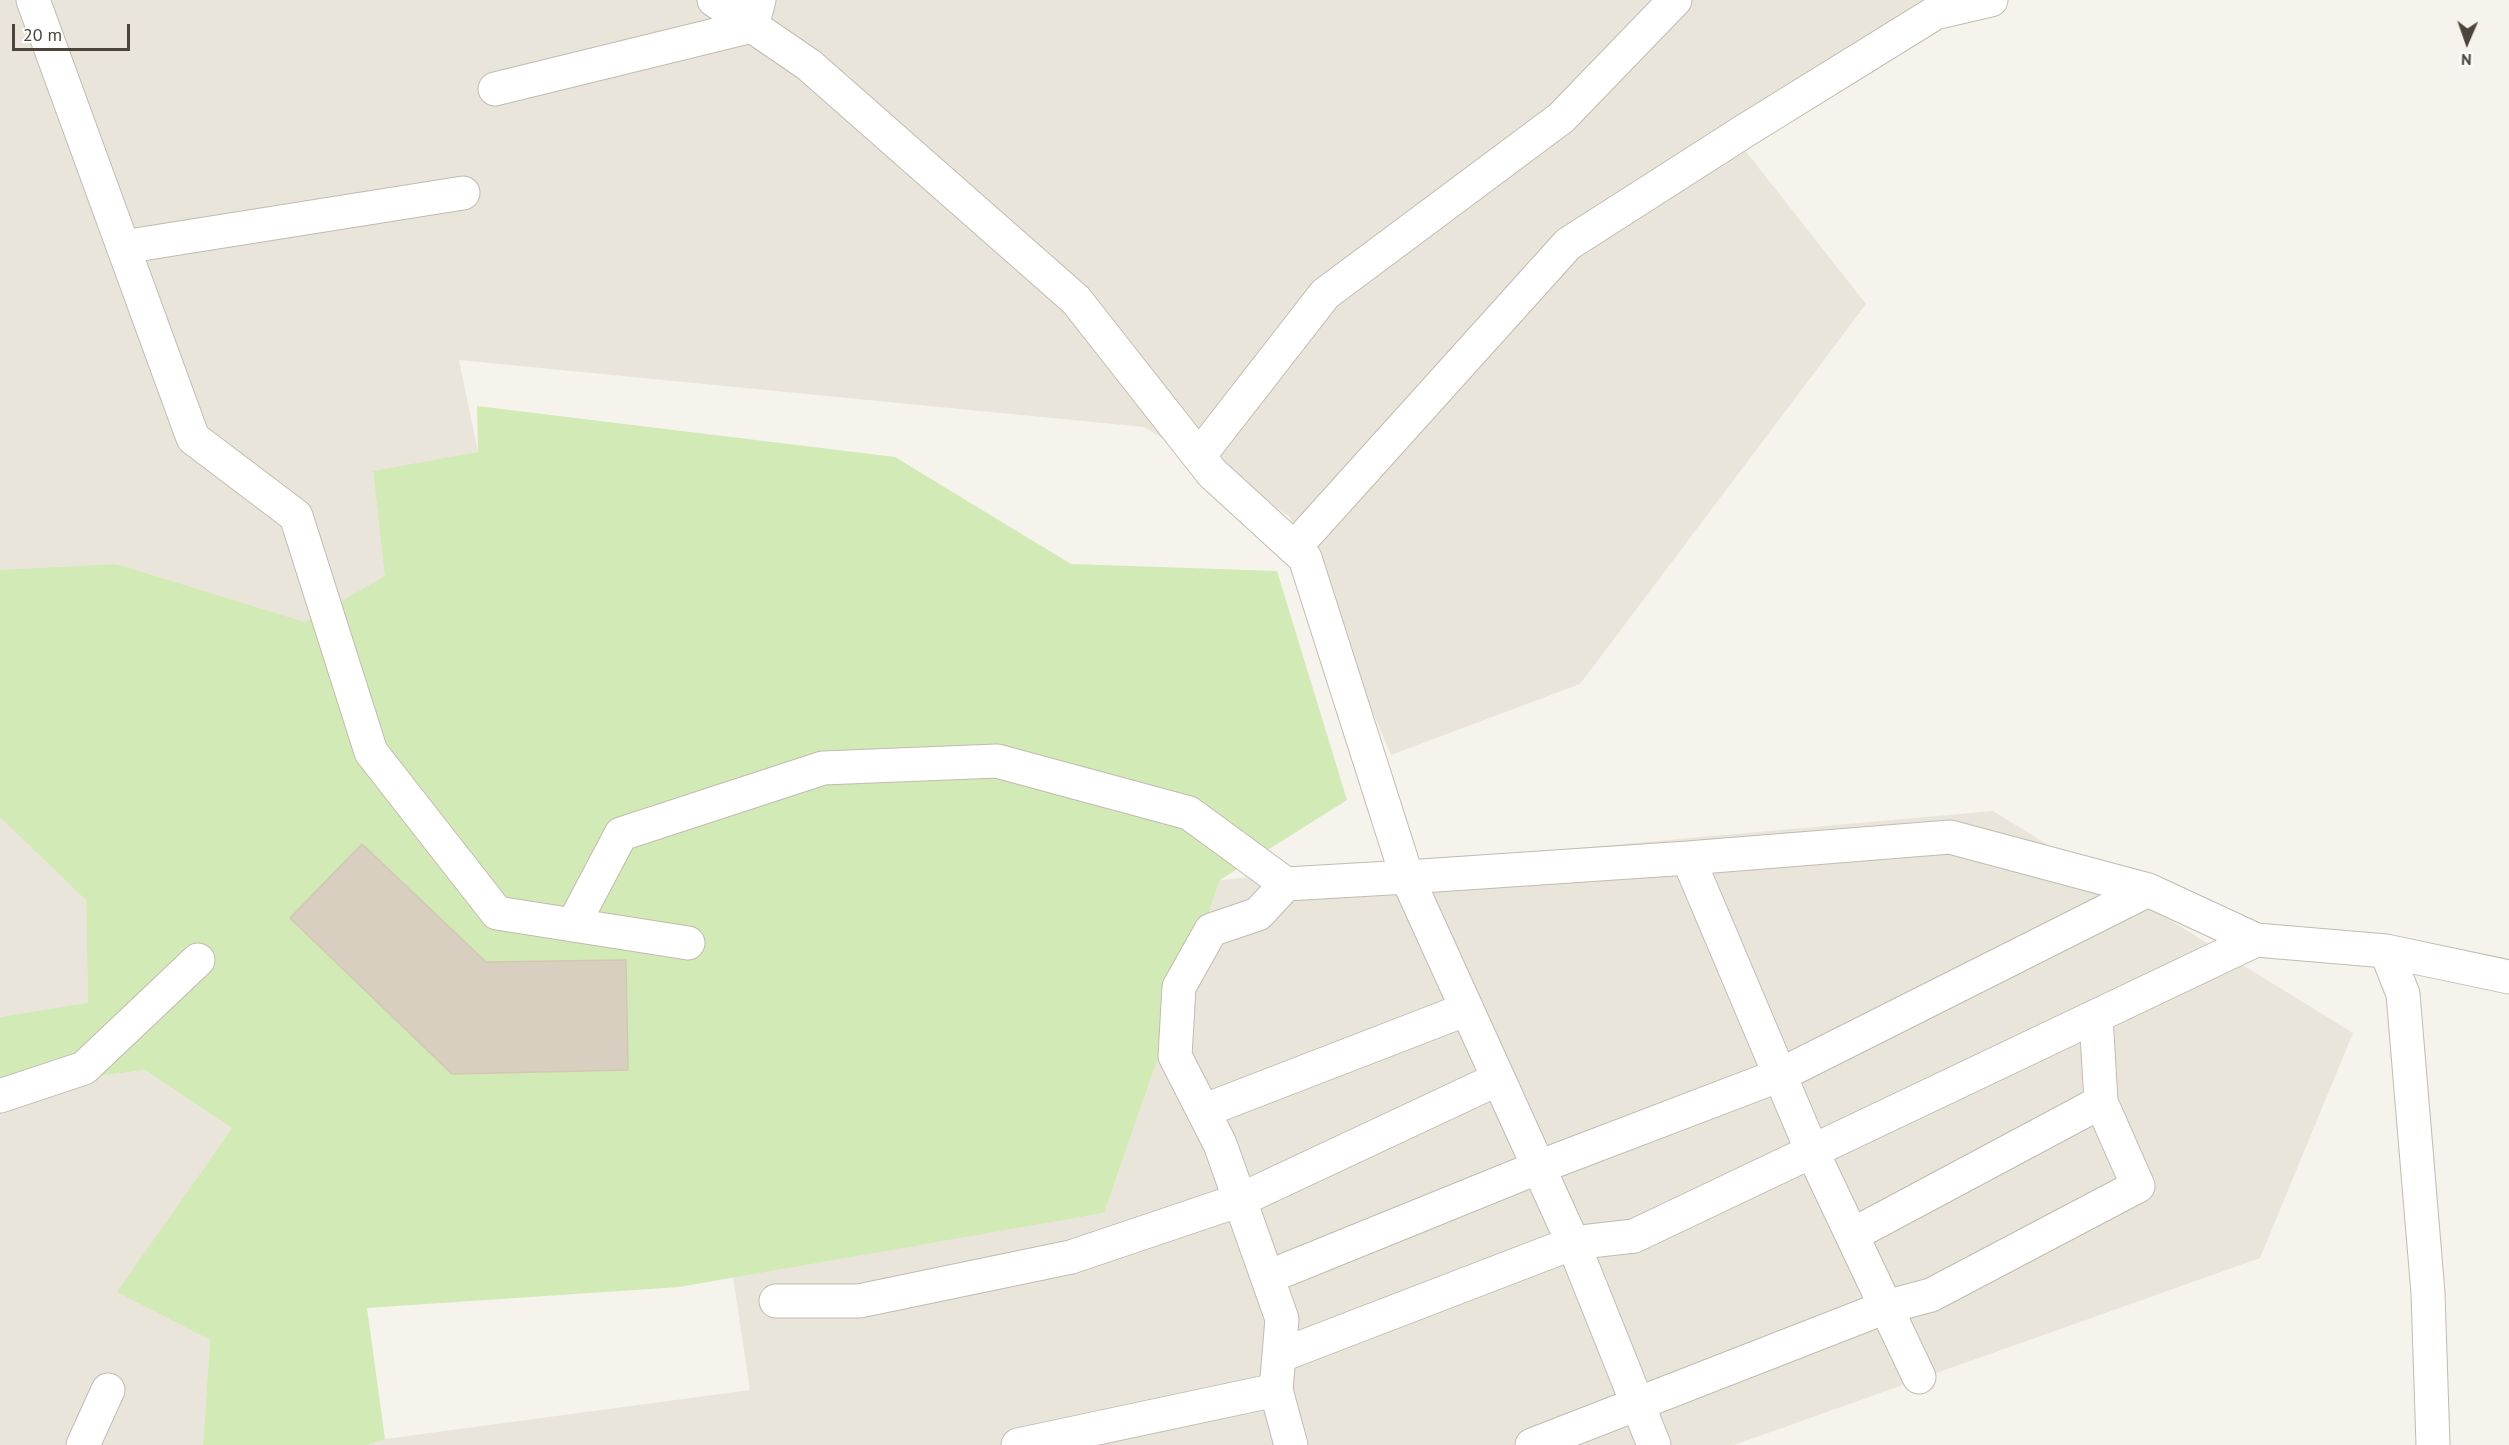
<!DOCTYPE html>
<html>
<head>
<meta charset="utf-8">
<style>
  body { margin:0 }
  #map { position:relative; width:2509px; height:1445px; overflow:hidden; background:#f6f3ec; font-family:"PT Sans",sans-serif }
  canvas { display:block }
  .north { position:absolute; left:2437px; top:12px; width:60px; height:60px; -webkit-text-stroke:4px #fff; paint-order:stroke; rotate:182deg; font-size:16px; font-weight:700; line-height:24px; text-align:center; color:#4b4439 }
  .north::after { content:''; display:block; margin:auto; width:21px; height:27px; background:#4b4439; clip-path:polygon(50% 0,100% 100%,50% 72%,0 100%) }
  .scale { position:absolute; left:12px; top:24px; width:118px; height:27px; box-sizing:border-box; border:3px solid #4b4439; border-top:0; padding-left:8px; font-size:18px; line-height:21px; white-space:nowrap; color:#4b4439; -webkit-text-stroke:4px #fff; paint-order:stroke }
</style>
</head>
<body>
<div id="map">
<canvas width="2509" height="1445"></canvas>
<div class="north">N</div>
<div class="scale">20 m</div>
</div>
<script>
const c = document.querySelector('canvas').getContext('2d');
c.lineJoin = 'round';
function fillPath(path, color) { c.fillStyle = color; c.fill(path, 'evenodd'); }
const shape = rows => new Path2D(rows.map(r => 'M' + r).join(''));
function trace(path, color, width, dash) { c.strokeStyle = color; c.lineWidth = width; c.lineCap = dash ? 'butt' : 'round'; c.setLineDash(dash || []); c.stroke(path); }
fillPath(shape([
  [0,0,1949,0,1960,18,1744,149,1866,304,1580,684,1391,755,1289,516,1144,427,459,360,478,452,373,472,386,576,305,622,117,564,0,588],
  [0,785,86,900,88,1004,0,1017],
  [1993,811,2353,1033,2260,1258,1734,1445,368,1445,385,1439,750,1390,733,1277,1104,1213,1220,880],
  [145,1070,232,1128,118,1292,210,1340,203,1445,0,1445,0,1089]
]), '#eae5da');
fillPath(shape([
  [477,406,895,457,1071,564,1277,571,1347,800,1220,880,1104,1213,679,1287,367,1308,385,1439,368,1445,203,1445,210,1340,117,1292,232,1128,145,1070,0,1089,0,1017,88,1003,86,900,0,817,0,570,117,564,305,622,385,576,373,471,478,452]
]), '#d2eab5');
const building = shape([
  [362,844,486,962,626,960,628,1070,452,1074,290,918,362,844]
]);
fillPath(building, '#d8cfc1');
trace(building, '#d3c7b4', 1.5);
const minor = shape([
  [33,0,193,438,296,516,371,752,497,913,688,943],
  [714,0,809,65,1076,300,1212,473,1305,558,1407,877,1688,858,1812,1151,1919,1377],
  [495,89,752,26,759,0],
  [123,247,463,193],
  [1199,456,1325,294,1561,118,1675,0],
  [1294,548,1568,244,1746,130,1935,13,1991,0],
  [1688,858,1950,837,2148,890,2256,940,2386,951,2403,994,2428,1293,2433,1445],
  [1286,884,1407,877,1573,1243,1654,1445],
  [573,925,621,834,823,768,997,761,1189,813,1286,884,1258,914,1211,930,1179,987,1175,1056,1220,1144,1282,1319,1276,1390,1018,1445],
  [2386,951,2509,977],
  [0,1096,84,1068,198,960],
  [1203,1111,1467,1009],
  [1852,1235,2101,1102],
  [1268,1277,1539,1167,1780,1075,2148,890],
  [776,1301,859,1301,1071,1257,1240,1200,1498,1079],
  [1279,1356,1573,1243,1634,1236,2256,940],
  [1276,1390,1291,1445],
  [83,1445,108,1390],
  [1532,1445,1886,1307,1931,1295,2138,1186,2101,1102,2096,1016]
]);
trace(minor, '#c2bbae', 35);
trace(minor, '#fff', 33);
</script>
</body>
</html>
